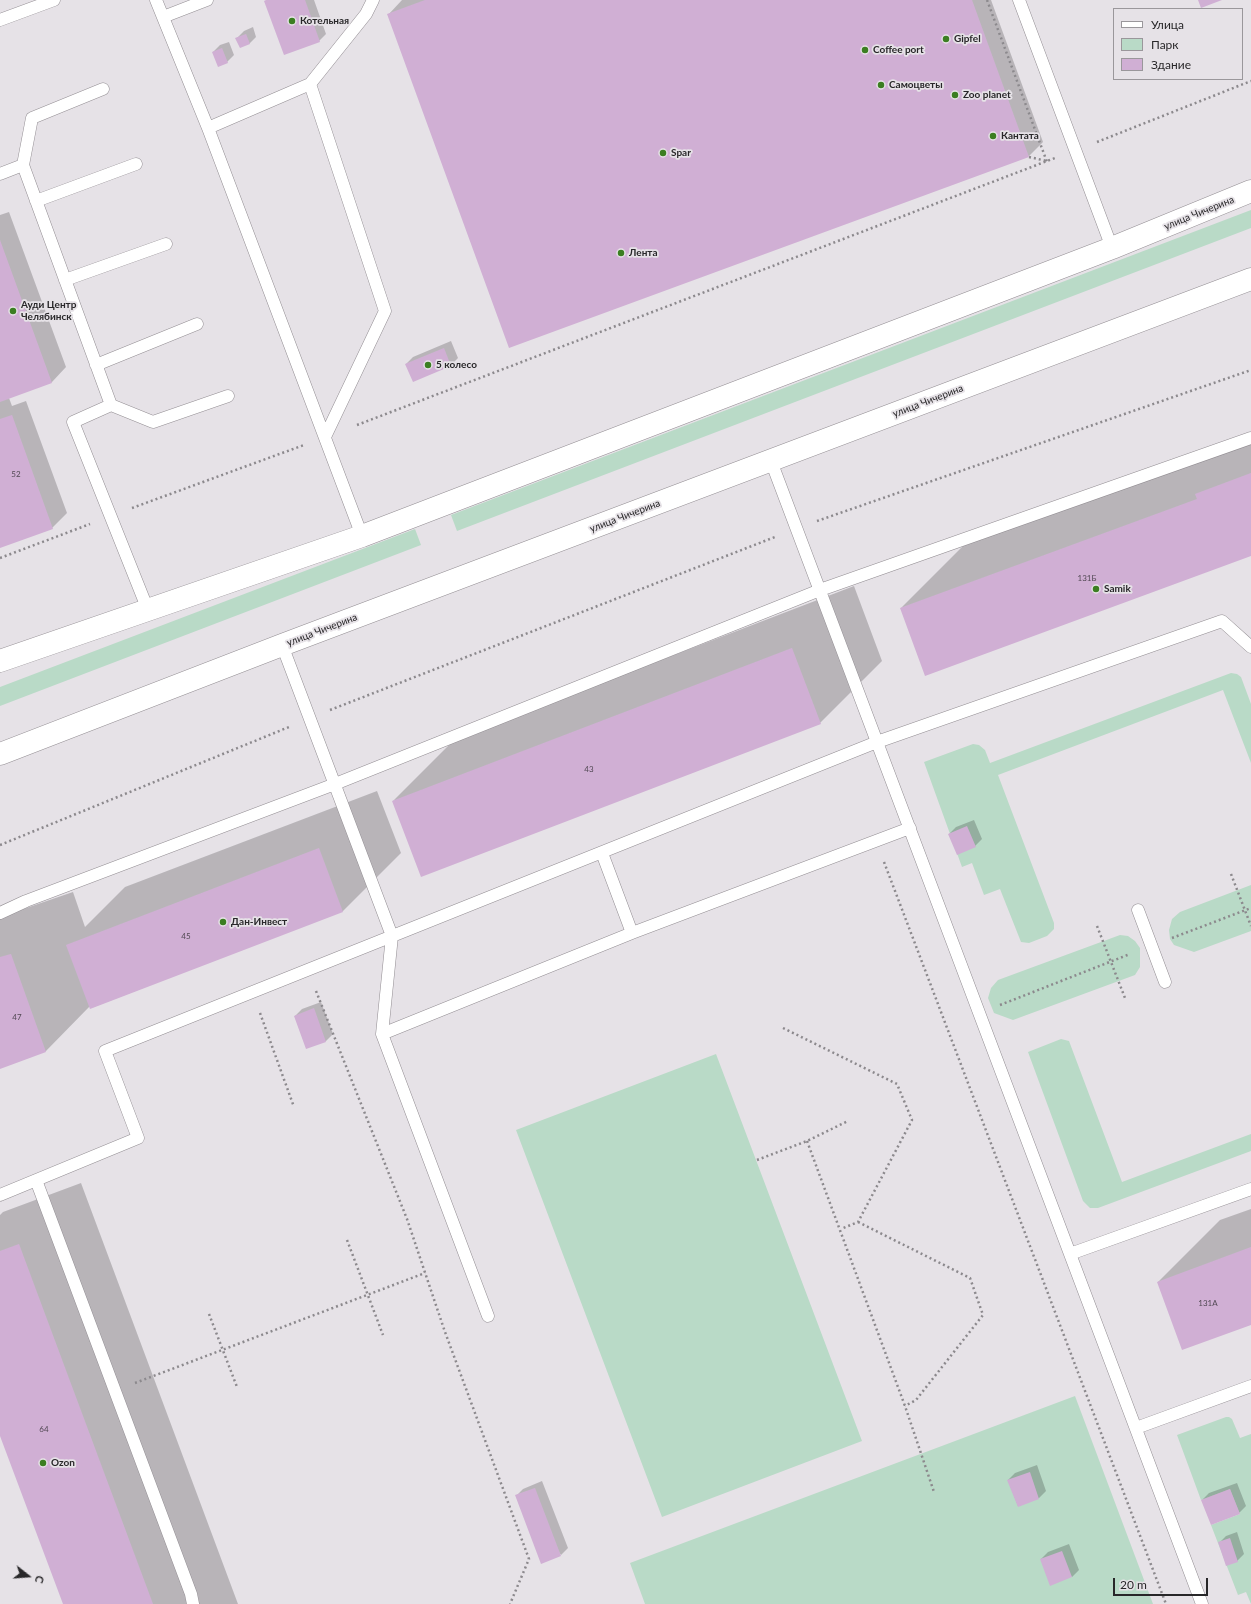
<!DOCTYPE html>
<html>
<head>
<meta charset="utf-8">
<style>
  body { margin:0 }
  #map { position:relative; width:1251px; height:1604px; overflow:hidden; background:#e6e2e7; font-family:Lato,sans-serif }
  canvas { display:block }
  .legend { position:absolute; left:1113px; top:8px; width:130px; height:72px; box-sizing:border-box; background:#e6e2e7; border:1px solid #9a979b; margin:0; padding:5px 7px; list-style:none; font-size:12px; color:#282729 }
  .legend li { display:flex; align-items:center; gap:8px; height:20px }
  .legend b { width:20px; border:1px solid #9a979b }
  .north { position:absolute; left:8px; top:1556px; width:40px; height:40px; -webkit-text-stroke:3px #e6e2e7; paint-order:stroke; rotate:107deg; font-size:11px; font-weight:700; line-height:16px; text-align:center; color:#282729 }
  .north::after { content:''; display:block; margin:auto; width:14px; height:18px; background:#282729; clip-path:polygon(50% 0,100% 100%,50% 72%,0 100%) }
  .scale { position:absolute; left:1113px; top:1578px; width:95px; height:18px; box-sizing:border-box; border:2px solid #282729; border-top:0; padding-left:5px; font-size:12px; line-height:14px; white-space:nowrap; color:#282729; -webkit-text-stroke:3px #e6e2e7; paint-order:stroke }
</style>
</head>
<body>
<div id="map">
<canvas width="1251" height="1604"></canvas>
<ul class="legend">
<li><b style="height:5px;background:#fff"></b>Улица</li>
<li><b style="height:11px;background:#b9dac7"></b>Парк</li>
<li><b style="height:11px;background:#d0afd4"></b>Здание</li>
</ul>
<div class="north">С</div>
<div class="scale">20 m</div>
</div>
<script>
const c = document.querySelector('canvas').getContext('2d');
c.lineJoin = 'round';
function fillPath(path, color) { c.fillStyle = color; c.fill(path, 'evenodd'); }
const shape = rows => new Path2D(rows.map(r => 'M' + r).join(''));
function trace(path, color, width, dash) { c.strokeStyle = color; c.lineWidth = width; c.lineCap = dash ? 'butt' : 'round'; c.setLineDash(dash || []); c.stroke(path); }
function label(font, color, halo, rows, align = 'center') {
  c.font = font + ' Lato,sans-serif'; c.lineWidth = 3.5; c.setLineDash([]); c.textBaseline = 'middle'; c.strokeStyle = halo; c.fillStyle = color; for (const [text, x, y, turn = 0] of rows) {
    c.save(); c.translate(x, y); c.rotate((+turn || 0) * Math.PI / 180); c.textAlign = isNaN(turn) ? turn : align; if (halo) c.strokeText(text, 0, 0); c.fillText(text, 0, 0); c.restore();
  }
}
fillPath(shape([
  [1251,210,1251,228,457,531,451,515],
  [415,529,421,545,0,706,0,687],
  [1231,673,1237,674,1241,677,1251,704,1251,763,1223,690,998,775,1054,923,1054,929,1047,936,1029,943,1021,942,1000,889,984,895,972,863,962,867,924,762,973,744,979,745,985,750,990,763],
  [1251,885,1251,931,1194,952,1174,945,1170,939,1169,930,1172,919,1180,912],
  [1120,935,1128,936,1135,941,1140,948,1140,967,1135,975,1013,1020,994,1013,988,998,991,988,998,980],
  [1061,1039,1069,1041,1122,1182,1251,1134,1251,1151,1098,1208,1090,1208,1083,1201,1028,1052],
  [716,1054,862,1441,662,1517,516,1130],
  [1075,1396,1153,1604,645,1604,630,1563],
  [1226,1417,1229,1417,1232,1419,1240,1438,1251,1434,1251,1604,1246,1592,1238,1595,1211,1525,1240,1514,1230,1489,1201,1500,1177,1435]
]), '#b9dac7');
fillPath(shape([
  [266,0,314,0,326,34,319,41],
  [402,0,991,0,1043,142,1029,156,388,15],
  [253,27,256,37,249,44,237,38,244,31],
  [229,42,234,55,227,62,213,52,220,45],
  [9,212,66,367,52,382,9,398,12,406,26,401,67,513,52,528,0,547,0,215],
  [451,341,458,358,451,365,406,364,413,357],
  [1251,439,1251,555,901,608,963,546],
  [854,586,882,661,820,723,393,801,455,739],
  [377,791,401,853,343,911,91,1008,90,1006,46,1051,0,1068,0,917,73,892,85,927,125,887],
  [974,820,982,839,975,846,949,834,956,827],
  [321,1002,333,1034,326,1041,307,1048,295,1016,302,1009],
  [81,1183,238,1604,64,1604,0,1433,0,1215,3,1212],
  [1251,1209,1251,1324,1158,1282,1220,1220],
  [1037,1465,1046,1491,1039,1498,1018,1506,1008,1480,1015,1473],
  [542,1481,568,1548,561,1555,516,1496,523,1489],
  [1237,1483,1246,1506,1239,1513,1202,1500,1209,1493],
  [1237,1532,1244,1554,1237,1561,1219,1543,1226,1536],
  [1069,1544,1079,1570,1072,1577,1041,1559,1048,1552]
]), '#0003');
fillPath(shape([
  [266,0,305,0,320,42,284,55,264,1],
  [425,0,972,0,1029,157,509,348,387,14],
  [1198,0,1222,0,1201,8],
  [246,34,250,44,240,48,235,38],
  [222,48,228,63,218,67,212,52],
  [0,240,52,383,0,402],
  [444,348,451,366,413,382,405,364],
  [12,415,53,529,0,548,0,419],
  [1251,473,1251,556,925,676,900,608,1197,499,1195,494],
  [792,648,821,724,421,877,392,801],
  [967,826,976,847,957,855,948,834],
  [319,848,343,912,90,1009,66,945],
  [11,954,46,1052,0,1069,0,957],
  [314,1008,326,1042,306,1049,294,1016],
  [19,1244,48,1322,153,1604,63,1604,0,1436,0,1251],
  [1251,1247,1251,1325,1182,1350,1157,1282],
  [1030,1472,1039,1499,1018,1507,1007,1480],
  [535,1488,561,1556,541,1564,515,1495],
  [1230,1489,1240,1514,1211,1525,1201,1500],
  [1230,1538,1238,1562,1226,1566,1218,1542],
  [1062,1551,1072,1577,1050,1586,1040,1559]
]), '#d0afd4');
const service = shape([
  [156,0,208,128],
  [1019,0,1112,248],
  [163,17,207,0],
  [0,20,54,0],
  [310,84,385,311,325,437],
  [23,165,32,118,103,89],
  [0,174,23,165,111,405,73,422,148,610],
  [36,201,136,164],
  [65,280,166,244],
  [96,365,197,324],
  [111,405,153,422,228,396],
  [771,461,1202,1604],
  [362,536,208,128,310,84,366,14,373,0],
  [282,645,392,936,382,1034,488,1316],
  [602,853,632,933],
  [1138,910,1165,982],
  [0,913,26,901,335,784,820,590,1251,438],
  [382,1034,632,933,910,828],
  [36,1180,191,1594,193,1604],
  [0,1195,138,1138,105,1051,877,742,1222,621,1251,647],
  [1070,1254,1251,1189],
  [1136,1428,1251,1386]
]);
const primary = shape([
  [0,661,362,536,1112,248,1251,191],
  [0,754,282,645,1251,279]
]);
trace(service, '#938e93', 13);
trace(primary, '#938e93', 23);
trace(shape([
  [987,0,1047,162],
  [1097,142,1251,81],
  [1029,157,1047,161],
  [357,425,1055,158],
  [132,508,304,445],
  [817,521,1251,370],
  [0,558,90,524],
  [330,710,775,537],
  [0,845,289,727],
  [884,862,1166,1604],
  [1231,874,1251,926],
  [1097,926,1125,998],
  [1172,938,1251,908],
  [316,991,407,1219,445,1332,529,1559,510,1604],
  [1000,1005,1130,954],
  [260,1013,294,1107],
  [783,1028,897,1084,912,1120,858,1222,841,1229],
  [807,1141,905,1406,934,1492],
  [757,1160,807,1141,848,1121],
  [858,1222,970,1278,983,1315,916,1400,905,1406],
  [347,1240,383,1335],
  [209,1314,237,1387],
  [135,1383,425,1273]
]), '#8c898d', 2.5, [2, 3]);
trace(service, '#fff', 12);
trace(primary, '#fff', 22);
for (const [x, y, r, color] of [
  [292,21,4,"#3b7e21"],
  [946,39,4,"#3b7e21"],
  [865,50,4,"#3b7e21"],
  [881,85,4,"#3b7e21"],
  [955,95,4,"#3b7e21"],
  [993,136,4,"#3b7e21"],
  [663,153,4,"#3b7e21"],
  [621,253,4,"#3b7e21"],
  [13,311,4,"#3b7e21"],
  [428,365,4,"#3b7e21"],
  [1096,589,4,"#3b7e21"],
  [223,922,4,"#3b7e21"],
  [43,1463,4,"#3b7e21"]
]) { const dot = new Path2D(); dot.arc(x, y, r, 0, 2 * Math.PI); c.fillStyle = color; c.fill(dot); trace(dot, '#e6e2e7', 1.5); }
label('8px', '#524954', null, [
  ["52",16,474],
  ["131Б",1087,578],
  ["43",589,769],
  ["45",186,936],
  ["47",17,1017],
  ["131А",1208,1303],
  ["64",44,1429]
]);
label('bold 10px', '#282729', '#e6e2e7', [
  ["Котельная",300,21],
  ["Gipfel",954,39],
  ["Coffee port",873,50],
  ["Самоцветы",889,85],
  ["Zoo planet",963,95],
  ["Кантата",1001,136],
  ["Spar",671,153],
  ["Лента",629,253],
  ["Ауди Центр",21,305],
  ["Челябинск",21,317],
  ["5 колесо",436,365],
  ["Samik",1104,589],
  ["Дан-Инвест",231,922],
  ["Ozon",51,1463]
], 'left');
label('10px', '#282729', '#e6e2e7', [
  ["улица Чичерина",1199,213,-22],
  ["улица Чичерина",928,401,-21],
  ["улица Чичерина",625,516,-21],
  ["улица Чичерина",322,630,-21]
]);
</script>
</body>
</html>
